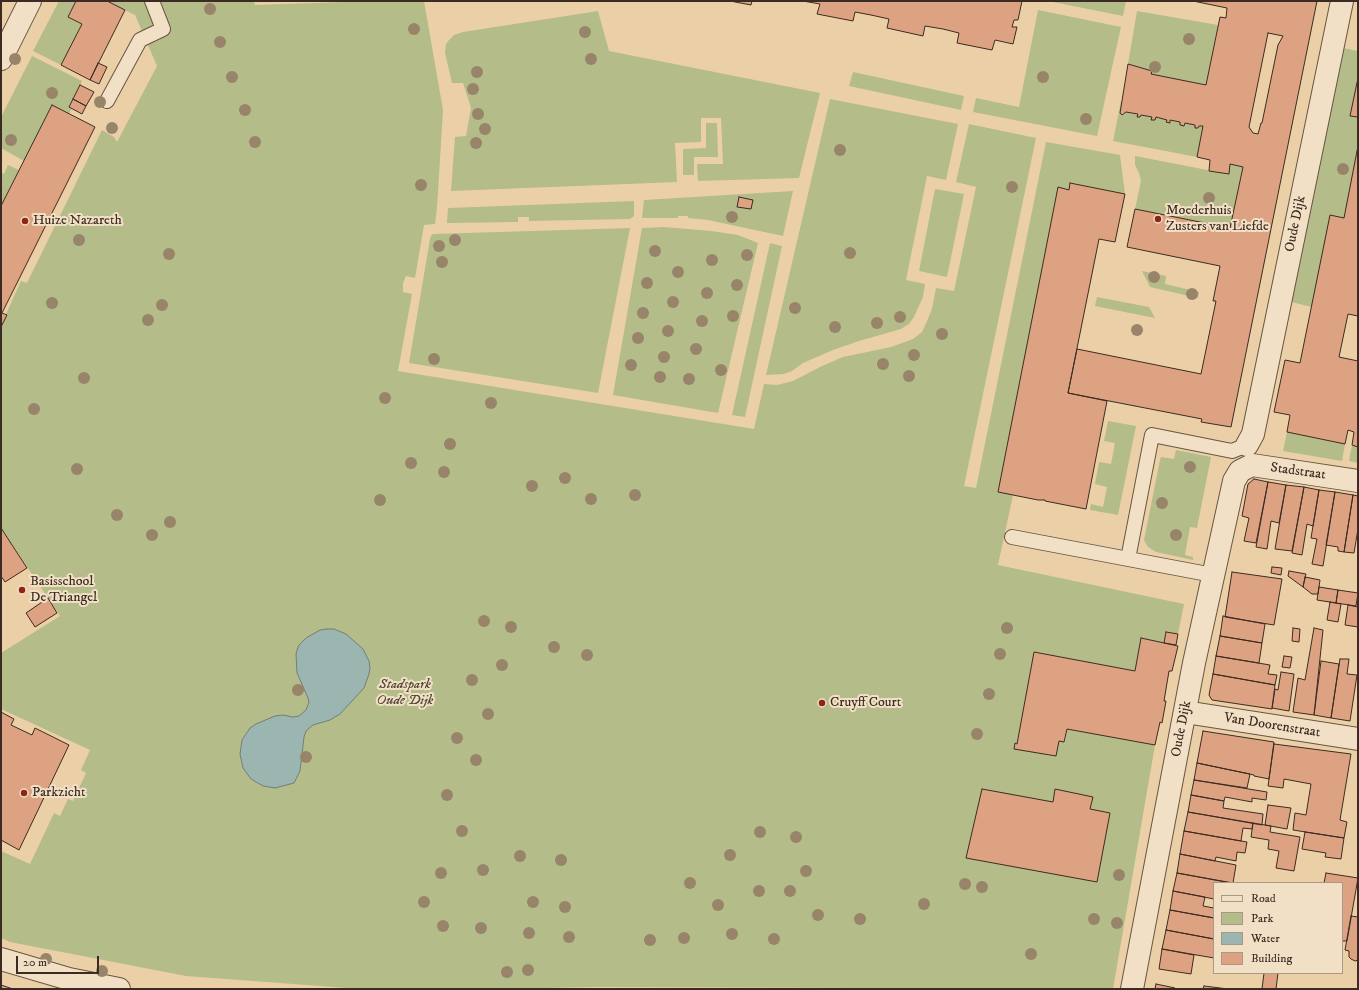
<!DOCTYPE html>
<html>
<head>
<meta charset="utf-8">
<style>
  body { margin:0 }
  #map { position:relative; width:1359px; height:990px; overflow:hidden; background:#ebd0a7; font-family:"IM FELL DW Pica",serif }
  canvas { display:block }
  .frame { position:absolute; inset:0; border:2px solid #3c2b22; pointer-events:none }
  .legend { position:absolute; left:1213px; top:882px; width:130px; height:92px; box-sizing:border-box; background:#f2e0c6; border:1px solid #a99884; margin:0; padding:5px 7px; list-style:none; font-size:12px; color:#3c2b22 }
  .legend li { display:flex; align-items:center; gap:8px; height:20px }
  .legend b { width:20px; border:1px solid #a99884 }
  .scale { position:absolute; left:16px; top:956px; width:83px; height:18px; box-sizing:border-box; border:2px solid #3c2b22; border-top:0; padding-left:5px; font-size:12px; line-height:14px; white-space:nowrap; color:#3c2b22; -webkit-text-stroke:3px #f2e0c6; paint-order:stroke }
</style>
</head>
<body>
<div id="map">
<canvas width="1359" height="990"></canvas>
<div class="frame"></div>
<ul class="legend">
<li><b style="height:5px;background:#f2e0c6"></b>Road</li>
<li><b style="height:11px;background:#b4bc8a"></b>Park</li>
<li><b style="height:11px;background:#9bb5b0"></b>Water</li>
<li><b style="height:11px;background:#dda282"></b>Building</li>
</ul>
<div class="scale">20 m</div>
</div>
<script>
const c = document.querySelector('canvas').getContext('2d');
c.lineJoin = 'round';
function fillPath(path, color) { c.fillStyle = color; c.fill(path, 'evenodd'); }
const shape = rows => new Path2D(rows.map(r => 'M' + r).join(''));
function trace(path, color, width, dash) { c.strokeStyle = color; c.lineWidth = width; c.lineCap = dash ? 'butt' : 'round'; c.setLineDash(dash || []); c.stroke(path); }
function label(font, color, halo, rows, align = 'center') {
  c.font = font + ' "IM FELL DW Pica",serif'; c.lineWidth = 4; c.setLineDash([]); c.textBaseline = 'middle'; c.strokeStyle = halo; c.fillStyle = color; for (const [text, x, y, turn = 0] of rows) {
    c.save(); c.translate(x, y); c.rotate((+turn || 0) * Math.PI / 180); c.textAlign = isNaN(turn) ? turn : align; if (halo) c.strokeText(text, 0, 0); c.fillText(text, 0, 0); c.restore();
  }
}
fillPath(shape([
  [59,1,76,1,68,17,82,24,61,65,33,51],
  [111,1,254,1,255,5,373,1,424,1,443,110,437,208,435,224,424,225,415,278,406,276,403,283,403,292,412,294,398,371,754,429,764,384,777,385,793,381,822,366,843,357,891,347,913,339,922,332,927,321,932,309,936,288,954,291,976,187,956,182,969,124,1036,138,964,486,976,488,1046,142,1120,155,1125,194,1070,183,1069,190,1058,188,998,491,1013,495,998,565,1184,604,1178,634,1166,632,1164,643,1141,638,1135,671,1034,652,1017,744,1015,744,1014,748,1056,756,1059,741,1065,741,1067,729,1155,745,1113,989,598,987,493,989,360,989,186,976,10,942,1,938,1,851,30,864,54,813,60,816,68,799,73,801,86,773,81,770,90,750,1,709,1,653,60,616,1,528,1,325,21,281,27,283,102,130,114,137,117,142,157,66,135,15,111,3],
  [1048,1,1126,1,1123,16],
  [1038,10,1121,27,1097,136,973,112,976,98,1019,107],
  [598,11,609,51,820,93,799,178,698,181,697,164,723,164,721,118,701,118,701,142,675,143,677,182,451,191,455,137,466,136,471,108,463,83,452,83,445,53,446,44,449,40,454,35,463,32],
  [1137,11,1218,25,1206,85,1151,74,1152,71,1128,64],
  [1343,48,1358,51,1358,146,1344,218,1331,215,1312,307,1291,302],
  [32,56,82,81,69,107,72,108,69,114,52,106,24,161,1,148,1,117],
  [853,72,964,96,961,110,849,86],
  [830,99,958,124,946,180,927,176,906,280,925,284,923,297,914,317,909,324,901,329,859,341,833,350,803,363,792,371,784,374,766,375],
  [1121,101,1123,102,1120,113,1122,115,1126,112,1138,114,1137,117,1140,117,1141,115,1152,117,1152,120,1155,120,1156,117,1167,120,1166,122,1170,123,1170,120,1180,122,1180,125,1184,126,1185,123,1195,125,1195,127,1198,128,1199,126,1203,126,1197,157,1113,141],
  [706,123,717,123,718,157,694,157,694,175,683,175,683,149,706,148],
  [1135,156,1228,174,1230,164,1243,167,1230,228,1135,209,1141,181,1139,173,1135,165],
  [8,165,19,170,1,206,1,172,4,174],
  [935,189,964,194,947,277,919,271],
  [793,191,783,236,708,220,688,218,688,216,678,216,678,218,642,218,644,200],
  [634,201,634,216,630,219,529,221,529,217,518,217,518,222,447,223,448,208],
  [664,227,711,231,738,235,758,243,718,413,613,395,642,228],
  [630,228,598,393,409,363,430,239,431,236,433,234],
  [770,243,782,246,745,417,732,415],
  [1142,271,1166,276,1165,284,1199,292,1198,298,1150,287],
  [1097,297,1149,307,1155,318,1095,306],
  [1108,421,1136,426,1118,515,1090,510,1091,504,1103,507,1107,487,1095,484,1099,462,1111,464,1115,443,1104,441],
  [1287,432,1345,444,1342,461,1283,451],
  [1352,445,1358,447,1358,463,1349,461],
  [1176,450,1211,457,1197,528,1190,527,1185,555,1193,557,1193,560,1156,552,1148,547,1144,540,1160,460,1161,457,1174,459]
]), '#b4bc8a');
const water = shape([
  [327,629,334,629,346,634,363,649,369,661,370,668,369,674,364,688,340,714,330,720,313,725,306,731,304,737,300,771,294,783,275,788,263,786,251,779,243,768,240,754,242,740,250,728,256,724,275,716,283,715,293,717,299,716,306,710,309,702,308,698,297,673,296,654,297,650,299,645,306,638,320,630,327,629]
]);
fillPath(water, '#9bb5b0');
trace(water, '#757e77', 1);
const building = shape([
  [76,1,107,1,125,10,90,80,61,65,82,24,68,17,76,1],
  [730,1,752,1,751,5,730,1],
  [803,1,1022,1,1018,20,1014,20,1012,27,1017,27,1013,44,995,40,992,50,957,43,959,33,943,29,925,26,923,36,887,28,889,19,871,15,855,12,853,21,817,14,820,4,803,1],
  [1193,1,1317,1,1231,427,1201,422,1202,419,1068,393,1077,349,1201,374,1216,301,1213,301,1220,266,1127,247,1135,209,1230,228,1243,167,1230,164,1229,174,1209,171,1210,160,1197,157,1203,126,1199,126,1198,128,1195,128,1195,125,1185,123,1184,126,1180,125,1180,122,1170,120,1170,123,1166,122,1167,120,1156,117,1155,120,1151,120,1152,117,1141,115,1140,117,1137,117,1138,114,1126,112,1122,115,1120,113,1128,64,1152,71,1151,74,1206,85,1220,17,1226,18,1227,8,1193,1],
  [1268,33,1283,36,1278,45,1262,123,1261,123,1258,134,1253,133,1249,127,1268,33],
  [98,63,107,67,99,84,90,80,98,63],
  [1358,78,1358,117,1350,116,1358,78],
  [80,85,94,92,86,106,73,99,80,85],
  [73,99,86,106,82,114,69,107,73,99],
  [52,105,95,127,2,313,7,315,1,327,1,206,52,105],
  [1358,146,1358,316,1348,314,1339,357,1358,361,1358,447,1352,445,1354,432,1348,430,1345,444,1287,432,1290,415,1274,412,1285,360,1300,363,1330,215,1344,218,1358,146],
  [1070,183,1125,194,1115,242,1099,239,1068,393,1107,401,1086,509,1045,501,1045,500,1038,500,998,492,1058,187,1069,190,1070,183],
  [739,197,753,200,751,209,737,207,739,197],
  [1254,479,1268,482,1256,543,1244,541,1249,518,1242,516,1248,484,1254,479],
  [1268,482,1286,485,1279,523,1271,521,1267,549,1256,547,1268,482],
  [1286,485,1304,487,1292,551,1275,549,1286,485],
  [1304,487,1319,490,1313,526,1307,524,1302,555,1292,553,1304,487],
  [1319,490,1335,492,1323,566,1312,564,1317,539,1311,538,1319,490],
  [1335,492,1353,495,1344,552,1338,551,1338,547,1326,545,1335,492],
  [1353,495,1358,496,1358,529,1354,553,1344,552,1353,495],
  [1,528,27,568,5,582,1,576,1,528],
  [1272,567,1282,568,1281,575,1271,573,1272,567],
  [1289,571,1306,574,1303,587,1288,576,1289,571],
  [1232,572,1282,579,1274,625,1225,617,1232,572],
  [1305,577,1320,580,1318,594,1312,594,1303,587,1305,577],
  [1319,587,1338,590,1336,603,1317,600,1319,587],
  [1338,590,1358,593,1356,606,1336,603,1338,590],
  [48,598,57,613,35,627,26,613,48,598],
  [1330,602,1341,604,1338,622,1327,620,1330,602],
  [1348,605,1358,607,1358,627,1345,625,1348,605],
  [1223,616,1265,624,1262,643,1220,636,1223,616],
  [1293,628,1300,629,1299,642,1292,641,1293,628],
  [1314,628,1323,630,1314,715,1293,712,1298,678,1305,680,1314,628],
  [1166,632,1178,634,1176,645,1164,643,1166,632],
  [1220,636,1262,643,1259,663,1216,656,1220,636],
  [1141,638,1178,646,1172,671,1169,671,1164,701,1166,701,1162,723,1160,722,1155,745,1067,729,1064,742,1059,741,1056,756,1014,749,1015,743,1017,744,1034,652,1135,671,1141,638],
  [1216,656,1270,665,1268,674,1277,675,1275,685,1213,674,1216,656],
  [1284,656,1292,657,1290,668,1282,667,1284,656],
  [1340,659,1349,659,1347,674,1357,675,1350,721,1331,718,1340,659],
  [1321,661,1339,664,1331,718,1314,715,1321,661],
  [1281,672,1294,674,1289,711,1272,708,1275,689,1278,690,1281,672],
  [1213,674,1275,685,1272,709,1212,700,1209,695,1213,674],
  [1,712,14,719,11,725,32,735,35,728,69,745,19,850,1,840,1,712],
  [1203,731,1274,742,1269,779,1254,776,1254,775,1197,763,1203,731],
  [1274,744,1351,754,1340,820,1347,822,1344,838,1293,830,1295,813,1306,815,1311,784,1284,779,1283,788,1268,786,1274,744],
  [1197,763,1250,774,1247,788,1194,780,1197,763],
  [1194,780,1267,792,1266,800,1252,798,1252,802,1225,797,1224,801,1191,795,1194,780],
  [982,789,1053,802,1055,789,1093,797,1090,809,1110,813,1097,882,966,858,982,789],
  [1191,795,1224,801,1223,808,1263,814,1262,825,1188,812,1191,795],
  [1268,805,1291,808,1287,829,1265,825,1268,805],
  [1188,812,1253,823,1252,829,1243,828,1241,841,1184,831,1188,812],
  [1253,823,1271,826,1270,832,1300,837,1294,871,1276,868,1279,851,1268,849,1269,840,1251,837,1253,823],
  [1184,831,1247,842,1245,853,1237,852,1236,861,1216,857,1215,861,1180,854,1184,831],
  [1305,832,1344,838,1341,859,1325,857,1326,853,1302,849,1305,832],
  [1180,854,1236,865,1233,883,1177,873,1180,854],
  [1177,873,1231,883,1214,883,1214,899,1173,891,1177,873],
  [1326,873,1358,878,1347,941,1342,941,1342,883,1324,883,1326,873],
  [1173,891,1205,897,1203,906,1214,908,1214,918,1170,910,1173,891],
  [1170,910,1214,918,1214,939,1166,930,1170,910],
  [1351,916,1358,917,1358,960,1355,961,1351,959,1349,957,1349,951,1345,950,1351,916],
  [1166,930,1214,939,1214,958,1162,949,1166,930],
  [1162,949,1194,955,1191,974,1159,969,1162,949],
  [1264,973,1278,973,1276,989,1262,989,1264,973],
  [1156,984,1175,988,1175,989,1155,989,1156,984],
  [1,985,13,989,1,989,1,985],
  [1204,986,1228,989,1203,989,1204,986]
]);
fillPath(building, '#dda282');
trace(building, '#3c2b22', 1);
const lane = shape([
  [107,101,140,40,163,29,152,1],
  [1012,537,1213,575],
  [1128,559,1152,435,1232,451,1247,445]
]);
const street = shape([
  [1,59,30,1],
  [1247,445,1253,434,1342,1],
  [1185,712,1358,739],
  [1,959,69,979,119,989],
  [1132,989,1194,663,1234,481,1240,471,1252,465,1358,481]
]);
trace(lane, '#685443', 16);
trace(street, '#685443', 24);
trace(lane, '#f2e0c6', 14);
trace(street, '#f2e0c6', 22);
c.fillStyle = '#988569';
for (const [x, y] of [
  [210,9],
  [414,29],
  [585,32],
  [1189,39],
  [220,42],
  [15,59],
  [591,59],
  [1155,67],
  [477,72],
  [232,77],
  [1043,77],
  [473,89],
  [52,93],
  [100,102],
  [245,110],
  [478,114],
  [1086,119],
  [112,128],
  [485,129],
  [11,140],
  [255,142],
  [476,143],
  [840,150],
  [1343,169],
  [421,185],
  [1012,187],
  [1209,198],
  [732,217],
  [79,240],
  [455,240],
  [439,246],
  [655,251],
  [850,253],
  [169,254],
  [747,255],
  [712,260],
  [442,262],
  [678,272],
  [1154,277],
  [647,283],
  [737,285],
  [707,293],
  [1192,294],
  [673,302],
  [52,303],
  [162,305],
  [795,308],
  [643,313],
  [733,316],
  [900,317],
  [148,320],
  [702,321],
  [877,323],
  [835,327],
  [1137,330],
  [668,331],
  [942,334],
  [638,338],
  [696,349],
  [914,355],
  [664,357],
  [434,359],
  [883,364],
  [631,365],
  [721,370],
  [909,376],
  [660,377],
  [84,378],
  [689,379],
  [385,398],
  [491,403],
  [34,409],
  [450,444],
  [411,463],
  [1190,467],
  [77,469],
  [444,472],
  [565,478],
  [532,486],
  [635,495],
  [591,499],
  [380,500],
  [1162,503],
  [117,515],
  [170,522],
  [152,535],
  [1176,535],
  [484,621],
  [511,627],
  [1007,628],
  [554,647],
  [1000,654],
  [587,655],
  [502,665],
  [472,680],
  [298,690],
  [989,694],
  [488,714],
  [977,734],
  [457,738],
  [306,757],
  [476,760],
  [447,795],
  [462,831],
  [760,832],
  [796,837],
  [730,855],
  [520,856],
  [561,860],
  [483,870],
  [806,871],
  [441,873],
  [1119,875],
  [690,883],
  [965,884],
  [982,887],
  [759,891],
  [790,891],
  [424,902],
  [533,902],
  [924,904],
  [718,905],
  [565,907],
  [818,915],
  [860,919],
  [1094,919],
  [1117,923],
  [443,926],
  [481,928],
  [529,933],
  [732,934],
  [569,937],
  [684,938],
  [774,939],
  [650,940],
  [1031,954],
  [46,959],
  [528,970],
  [102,971],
  [507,972]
]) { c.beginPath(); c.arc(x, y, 6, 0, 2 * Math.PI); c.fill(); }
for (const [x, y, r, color] of [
  [1158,219,4,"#8f2418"],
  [25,221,4,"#8f2418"],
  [22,590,4,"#8f2418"],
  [822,703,4,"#8f2418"],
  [24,793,4,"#8f2418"]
]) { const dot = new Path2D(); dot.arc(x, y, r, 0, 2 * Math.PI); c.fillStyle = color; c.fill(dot); trace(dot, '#f2e0c6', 1.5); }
label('14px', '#3c2b22', '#f2e0c6', [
  ["Moederhuis",1166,211],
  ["Zusters van Liefde",1166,227],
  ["Huize Nazareth",33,221],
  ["Basisschool",30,582],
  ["De Triangel",30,598],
  ["Cruyff Court",830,703],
  ["Parkzicht",32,793]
], 'left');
label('14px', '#3c2b22', '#f2e0c6', [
  ["Oude Dijk",1296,224,-78],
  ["Stadstraat",1298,472,8],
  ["Van Doorenstraat",1272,726,9],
  ["Oude Dijk",1182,729,-79]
]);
label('italic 14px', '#544837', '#f2e0c6', [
  ["Stadspark",405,685],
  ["Oude Dijk",405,701]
]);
</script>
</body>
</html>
